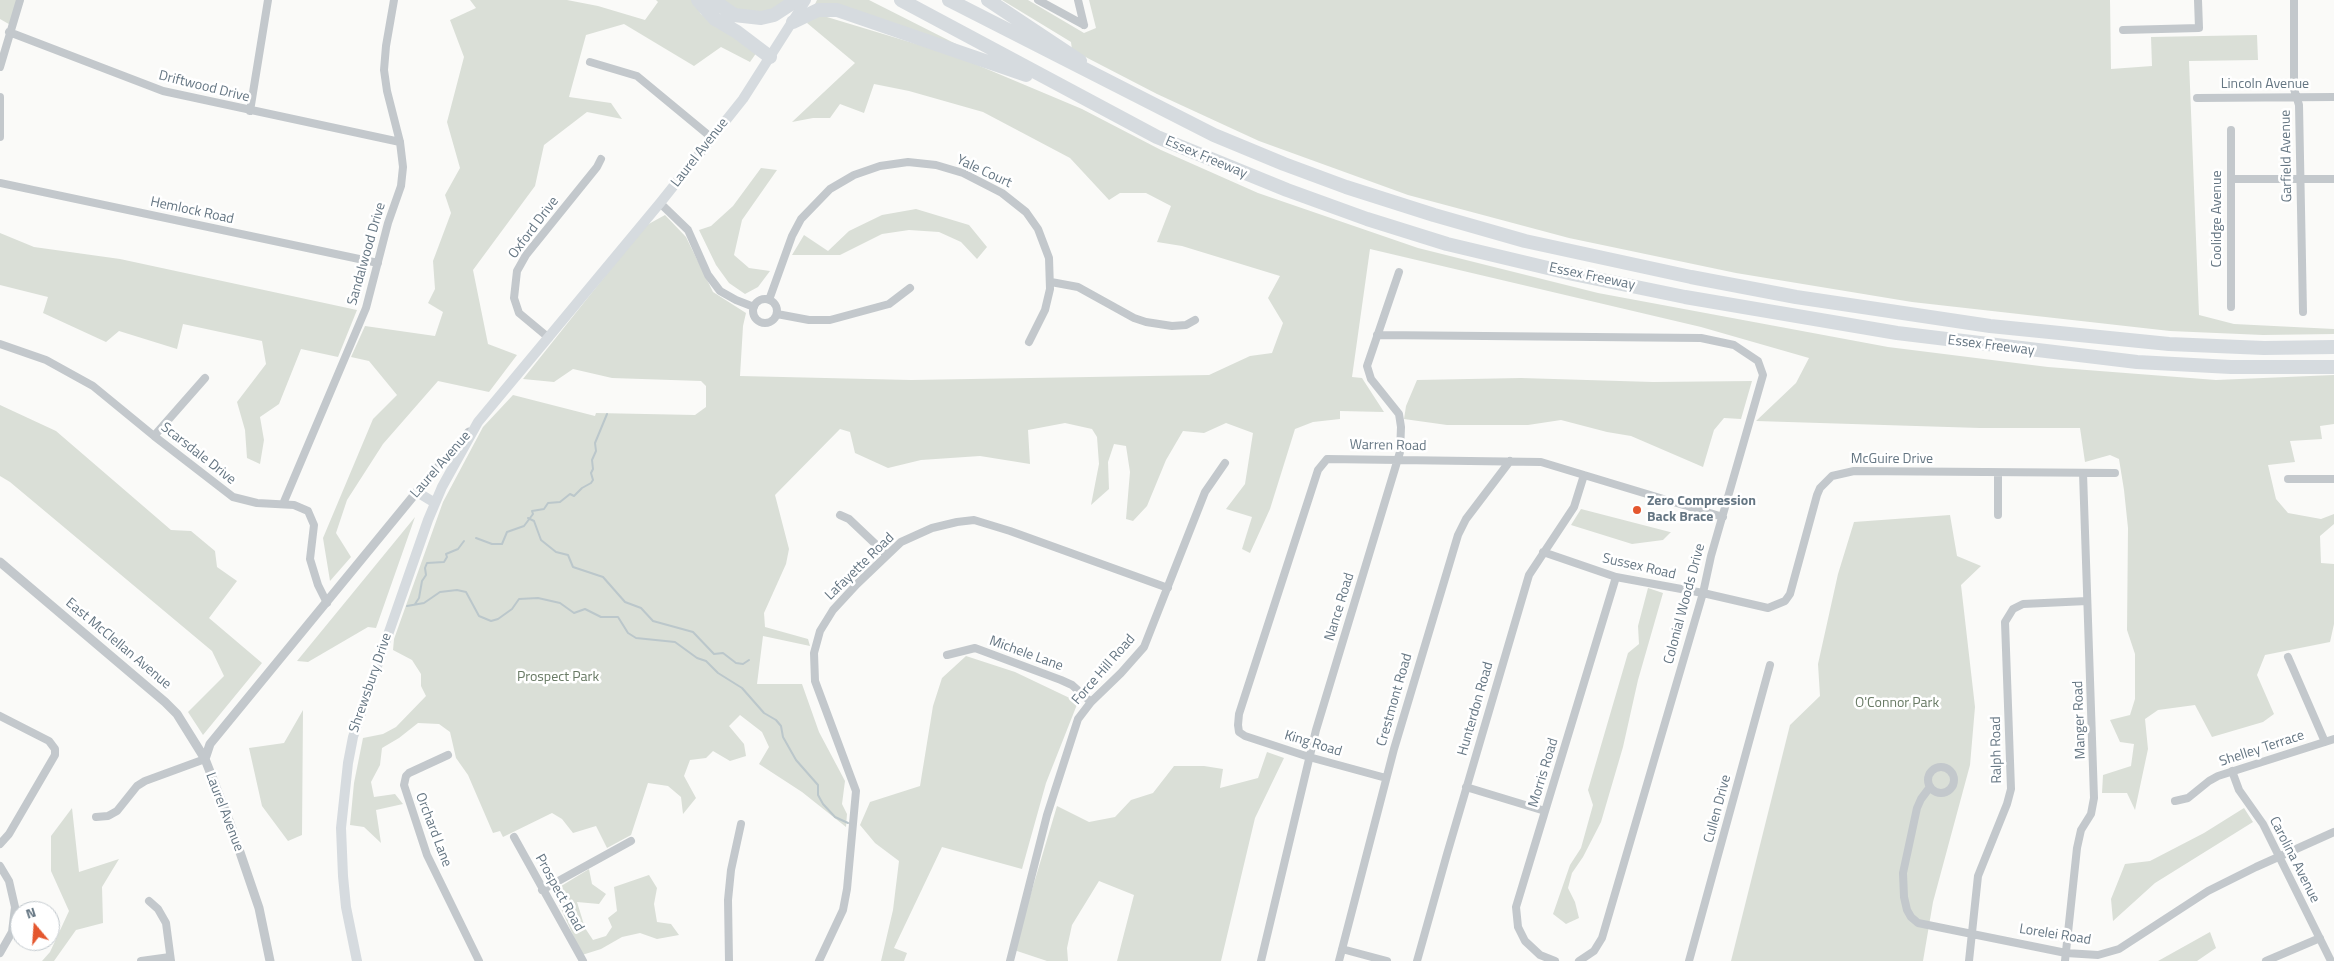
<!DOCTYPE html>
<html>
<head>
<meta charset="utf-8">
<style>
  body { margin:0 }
  #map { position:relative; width:2334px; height:961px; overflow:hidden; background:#fafaf8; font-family:"Titillium Web",sans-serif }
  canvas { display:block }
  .north { position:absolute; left:10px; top:901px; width:50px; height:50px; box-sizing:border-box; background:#fff; border:1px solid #c1c8cd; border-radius:50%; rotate:342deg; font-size:14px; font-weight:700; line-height:20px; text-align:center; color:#657683 }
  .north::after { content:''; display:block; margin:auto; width:18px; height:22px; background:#e4572e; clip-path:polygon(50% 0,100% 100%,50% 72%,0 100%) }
</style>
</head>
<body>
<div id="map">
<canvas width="2334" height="961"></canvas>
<div class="north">N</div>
</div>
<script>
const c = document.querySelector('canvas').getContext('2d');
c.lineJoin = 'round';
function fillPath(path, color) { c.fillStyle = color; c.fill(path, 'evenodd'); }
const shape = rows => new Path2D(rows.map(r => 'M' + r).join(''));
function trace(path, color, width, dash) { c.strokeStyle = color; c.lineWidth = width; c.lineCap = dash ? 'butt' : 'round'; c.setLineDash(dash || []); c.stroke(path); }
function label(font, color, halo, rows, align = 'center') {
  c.font = font + ' "Titillium Web",sans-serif'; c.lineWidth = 5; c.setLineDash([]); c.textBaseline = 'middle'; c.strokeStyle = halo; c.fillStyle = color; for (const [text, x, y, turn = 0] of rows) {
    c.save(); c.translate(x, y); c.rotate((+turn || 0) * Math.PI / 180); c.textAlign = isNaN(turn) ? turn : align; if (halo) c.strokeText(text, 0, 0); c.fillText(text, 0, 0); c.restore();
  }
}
fillPath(shape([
  [0,0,24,0,14,27,0,19],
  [470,0,567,0,598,6,645,20,658,2,656,0,692,0,701,14,757,52,750,62,721,47,694,66,624,24,586,35,569,97,611,103,622,119,587,112,544,145,535,186,473,270,488,344,517,355,489,392,438,381,383,444,347,500,336,533,351,557,330,581,323,538,373,419,397,395,369,361,351,357,365,326,435,336,443,312,428,303,435,289,433,261,451,213,445,195,460,168,447,122,464,57,450,20,476,8],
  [721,0,786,0,776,8,761,12,740,12],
  [817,0,869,0,960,46,814,6],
  [1002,0,1028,0,1084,33,1096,28,1089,0,2110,0,2111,69,2152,66,2151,37,2257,35,2258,60,2189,61,2199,315,2234,324,2334,329,2334,334,2263,335,2170,331,1912,302,1736,273,1569,238,1408,195,1259,141,1157,94,1072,50,1071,42],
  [817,14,956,56,1082,109,1161,150,1258,193,1418,248,1598,293,1888,347,2048,367,2216,380,2334,375,2334,424,2320,426,2322,439,2290,441,2295,462,2268,465,2276,499,2288,513,2321,519,2334,514,2334,524,2320,536,2321,563,2334,564,2334,624,2330,642,2265,655,2257,675,2274,714,2263,722,2212,737,2195,705,2158,710,2145,719,2148,749,2135,810,2127,793,2102,793,2103,775,2131,766,2134,744,2120,742,2110,720,2130,715,2135,699,2135,654,2127,630,2128,528,2124,490,2119,459,2110,455,2085,462,2080,428,1980,428,1756,421,1796,383,1809,358,1701,327,1370,249,1352,377,1362,378,1384,412,1340,411,1340,419,1313,422,1295,429,1270,509,1250,553,1242,549,1252,517,1226,509,1245,484,1253,433,1226,423,1204,433,1183,431,1166,460,1147,506,1133,521,1126,519,1130,472,1126,446,1114,444,1108,462,1109,489,1091,505,1099,464,1097,437,1092,429,1065,423,1028,430,1030,464,980,456,921,460,888,468,855,453,850,432,840,429,775,495,789,549,786,564,764,613,765,627,808,639,810,646,763,636,757,684,802,684,819,732,845,781,842,804,847,814,846,827,802,792,759,764,769,747,762,732,740,715,729,726,744,744,746,756,730,761,713,751,706,758,690,760,684,776,696,798,683,814,681,797,668,786,648,783,631,835,607,848,596,826,573,833,562,819,552,813,503,837,500,831,493,833,468,775,456,758,450,732,439,724,418,723,399,738,382,748,380,765,371,782,374,797,395,794,403,804,376,810,381,843,364,827,350,825,354,783,363,738,383,734,396,727,426,696,421,686,421,674,412,660,393,650,394,639,443,502,483,427,513,395,595,416,596,413,695,415,706,407,706,386,701,381,612,378,573,369,554,382,523,379,645,226,665,215,686,237,713,292,746,313,743,326,740,376,911,380,1209,375,1250,356,1272,353,1283,323,1268,298,1280,276,1182,246,1157,242,1171,206,1146,193,1120,193,1109,200,1070,158,983,112,909,91,874,84,864,113,840,104,830,118,813,118,792,122,855,63,807,23,811,17],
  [761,168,777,170,742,220,734,255,749,268,770,271,758,287,745,294,729,283,716,265,699,230,711,226,733,206],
  [916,209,969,225,987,247,977,259,961,242,939,232,909,230,882,234,840,255,792,255,804,235,828,251,849,231,882,215],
  [0,233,34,247,120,259,357,310,338,357,301,349,279,404,260,417,264,440,260,464,247,458,245,430,237,402,266,364,262,341,183,324,177,349,119,331,106,342,43,313,48,297,0,285],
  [1521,378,1653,382,1752,381,1741,419,1724,418,1714,430,1703,467,1631,436,1607,432,1561,420,1528,425,1447,425,1404,419,1406,406,1417,380],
  [0,405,56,431,171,530,191,531,215,551,217,567,237,581,209,618,262,663,203,735,188,712,224,676,212,651,10,482,0,476],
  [1581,509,1670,532,1671,532,1663,540,1632,544,1571,525],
  [1950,515,1957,556,1981,566,1961,585,1975,707,1970,765,1933,902,1923,961,1731,961,1790,725,1820,696,1818,664,1838,574,1854,522],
  [415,517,376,628,368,627,308,662,297,661],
  [1648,588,1663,593,1638,680,1623,747,1601,822,1583,857,1572,873,1568,888,1575,902,1579,918,1566,924,1553,914,1570,865,1581,848,1593,805,1588,790,1628,653,1639,644,1638,626],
  [966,656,1015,672,1078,702,1046,783,1022,869,942,847,894,948,907,953,904,961,881,961,893,910,899,861,875,843,860,825,870,802,920,786,933,706,942,678],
  [303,710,302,835,288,841,262,806,249,748,284,743],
  [1267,752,1284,758,1255,818,1221,961,1117,961,1134,895,1099,881,1072,925,1067,948,1068,961,1047,961,1014,950,1057,806,1089,822,1115,817,1131,800,1153,793,1174,766,1204,766,1223,769,1220,788,1258,778],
  [72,808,79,872,119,859,102,887,103,923,76,930,54,961,42,961,50,952,69,911,51,871,51,836],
  [2244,808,2253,822,2155,883,2113,921,2111,899,2125,864,2150,861,2204,833],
  [589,869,592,884,606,894,599,904,577,902,585,928,593,940,606,936,612,927,608,918,617,911,614,887,649,875,657,888,654,904,657,922,671,924,679,935,657,939,640,933,622,937,601,949,582,955,553,891],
  [2210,932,2216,948,2197,961,2158,961]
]), '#dadfd7');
trace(shape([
  [528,518,534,521,541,540,556,552,568,555,573,567,603,577,625,602,641,608,653,621,693,632,714,654,723,653,736,663,743,664,749,660],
  [476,538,492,544,502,544,507,532,524,526,533,514,532,511,544,509,548,503,560,502,570,494,574,496,582,488,591,483,593,480,591,473,593,469,592,460,596,451,595,443,607,414],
  [415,604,419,598,422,581,426,575,425,568,427,563,444,562,447,557,446,554,458,549,464,541],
  [407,606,424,603,440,592,457,590,466,592,479,616,491,621,498,619,512,609,519,599,538,598,560,603,574,613,585,609,601,617,618,617,628,633,636,638,675,642,697,658,706,661,718,673,742,688,764,713,776,720,781,726,783,737,796,760,818,785,818,795,823,804,835,817,848,823]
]), '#bbc7cb', 2);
trace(shape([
  [1038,0,1084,25],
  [1078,0,1084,25],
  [2294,0,2294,89,2299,105,2303,312],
  [2123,30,2199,28,2198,0],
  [9,32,163,91,400,142],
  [590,62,637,76,712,138],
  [0,67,20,0],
  [0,97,0,137],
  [2197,98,2334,97],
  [250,111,268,0],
  [2231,179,2334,179],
  [0,183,378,263],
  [660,203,688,230,708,275,720,291,736,300,754,307],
  [1051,282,1078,287,1134,318,1146,322,1172,326,1186,325,1195,320],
  '753 311a12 12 0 1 1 24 0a12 12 0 1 1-24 0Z',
  [769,300,792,236,801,219,830,189,854,175,880,166,908,162,936,165,963,173,1002,193,1026,212,1038,229,1049,258,1050,289,1045,310,1029,342],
  [2231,307,2231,130],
  [777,314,809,320,830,320,889,304,910,288],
  [1377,335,1701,338,1734,345,1758,361,1763,375,1711,556,1703,593,1602,938,1594,951,1579,961],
  [549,338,519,313,514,298,517,271,526,255,597,167,601,159],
  [0,344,46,360,93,386,154,436,233,497,257,503,294,505,308,511,314,525,310,559,318,585,327,603],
  [154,436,205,378],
  [2288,479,2334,479],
  [283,504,366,308,388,223,401,186,403,167,400,142,387,91,384,70,386,46,394,0],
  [840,515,849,519,887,555],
  [1998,515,1998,473],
  [1543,552,1616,577,1703,593,1768,608,1785,601,1790,594,1817,495,1820,488,1832,476,1854,471,2115,473],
  [947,655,975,648,1061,680,1072,685,1091,702],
  [2288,657,2325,742],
  [0,716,49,741,55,749,55,755,9,834,0,844],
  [448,755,409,773,406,776,404,785,427,855,479,961],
  '1928 780a13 13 0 1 1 26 0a13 13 0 1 1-26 0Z',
  [2232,771,2239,790,2263,824,2331,961],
  [1386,778,1309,757,1245,736,1239,732,1238,725,1239,714,1318,470,1327,459,1541,462,1723,517],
  [1466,787,1545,811],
  [1930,787,1921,799,1917,808,1903,873,1904,897,1907,910,1911,917,1918,923,2066,953,2098,955,2119,949,2208,891,2256,867,2334,832],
  [2175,801,2188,798,2209,781,2218,776,2334,739],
  [96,817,108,816,117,811,137,786,145,781,205,759],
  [514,837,583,961],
  [0,866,9,881,15,907,12,932,0,953],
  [542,890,631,841],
  [149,901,158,909,166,923,171,961],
  [1342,949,1387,961],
  [141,961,170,957],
  [729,961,728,900,731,870,741,824],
  [819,961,843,910,847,889,856,791,815,681,814,653,820,631,833,610,857,584,901,542,932,528,957,522,974,520,1010,531,1168,588],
  [1010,961,1047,815,1078,719,1091,702,1121,673,1144,647,1205,492,1225,463],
  [1261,961,1316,730,1400,452,1401,427,1399,414,1371,379,1367,366,1399,272],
  [1339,961,1394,749,1458,535,1466,519,1510,461],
  [1417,961,1447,854,1529,575,1574,507,1584,475],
  [1555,961,1540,955,1525,941,1518,927,1516,907,1616,577],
  [1689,961,1770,665],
  [1969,961,1978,876,2007,804,2011,789,2005,622,2013,609,2023,604,2087,601],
  [2065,961,2077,848,2081,830,2091,814,2094,798,2083,473],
  [2266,961,2320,938]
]), '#c3c8cc', 8);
trace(shape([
  [0,562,165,702,177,714,205,759,230,823,259,908,270,961],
  [205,759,210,744,420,488,469,432]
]), '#c3c8cc', 9);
trace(shape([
  [417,492,435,503],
  [357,961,346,907,343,876,341,828,348,763,353,737,367,695,428,520,442,487,478,422,660,203,743,99,806,0]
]), '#d6dbdf', 10);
trace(shape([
  [698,0,715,19,737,32,770,57],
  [713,0,734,15,761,18,774,15,797,0],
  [901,0,1157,137,1287,190,1367,219,1447,244,1573,274,1685,297,1897,333,2137,362,2231,367,2334,367],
  [949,0,1214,135,1284,164,1346,187,1434,215,1525,241,1691,277,1796,297,1990,326,2169,344,2264,348,2334,347],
  [988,0,1080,61],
  [793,22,818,10,837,10,1026,75]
]), '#d6dbdf', 14);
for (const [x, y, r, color] of [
  [1637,510,5,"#e4572e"]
]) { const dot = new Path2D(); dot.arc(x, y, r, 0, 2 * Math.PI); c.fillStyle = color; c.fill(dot); trace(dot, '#fff', 2); }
label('14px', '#657683', '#fff', [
  ["Lincoln Avenue",2265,85],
  ["Driftwood Drive",204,87,14],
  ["Laurel Avenue",700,153,-52],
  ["Garfield Avenue",2287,156,-91],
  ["Essex Freeway",1206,158,23],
  ["Yale Court",984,172,25],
  ["Hemlock Road",192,211,12],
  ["Coolidge Avenue",2218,219,-90],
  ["Oxford Drive",534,228,-53],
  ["Sandalwood Drive",367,254,-74],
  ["Essex Freeway",1592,277,12],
  ["Essex Freeway",1991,346,7],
  ["Warren Road",1388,446,1],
  ["Scarsdale Drive",198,454,38],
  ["McGuire Drive",1892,460],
  ["Laurel Avenue",441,465,-49],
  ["Lafayette Road",860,567,-44],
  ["Sussex Road",1639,567,13],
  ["Colonial Woods Drive",1685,604,-75],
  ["Nance Road",1340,607,-73],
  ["East McClellan Avenue",118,644,40],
  ["Michele Lane",1026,654,20],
  ["Force Hill Road",1104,670,-49],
  ["Shrewsbury Drive",371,683,-71],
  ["Crestmont Road",1395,700,-74],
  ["Hunterdon Road",1476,709,-74],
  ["Manger Road",2080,720,-92],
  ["King Road",1313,744,17],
  ["Shelley Terrace",2262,749,-18],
  ["Ralph Road",1997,750,-91],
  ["Morris Road",1544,773,-73],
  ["Cullen Drive",1718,809,-75],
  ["Laurel Avenue",224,812,69],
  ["Orchard Lane",433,830,69],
  ["Carolina Avenue",2294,860,63],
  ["Prospect Road",559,893,61],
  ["Lorelei Road",2055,935,9]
]);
label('bold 14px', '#657683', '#fff', [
  ["Zero Compression",1647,502],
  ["Back Brace",1647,518]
], 'left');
label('14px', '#687a64', '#fff', [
  ["Prospect Park",558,678],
  ["O'Connor Park",1897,704]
]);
</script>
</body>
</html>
